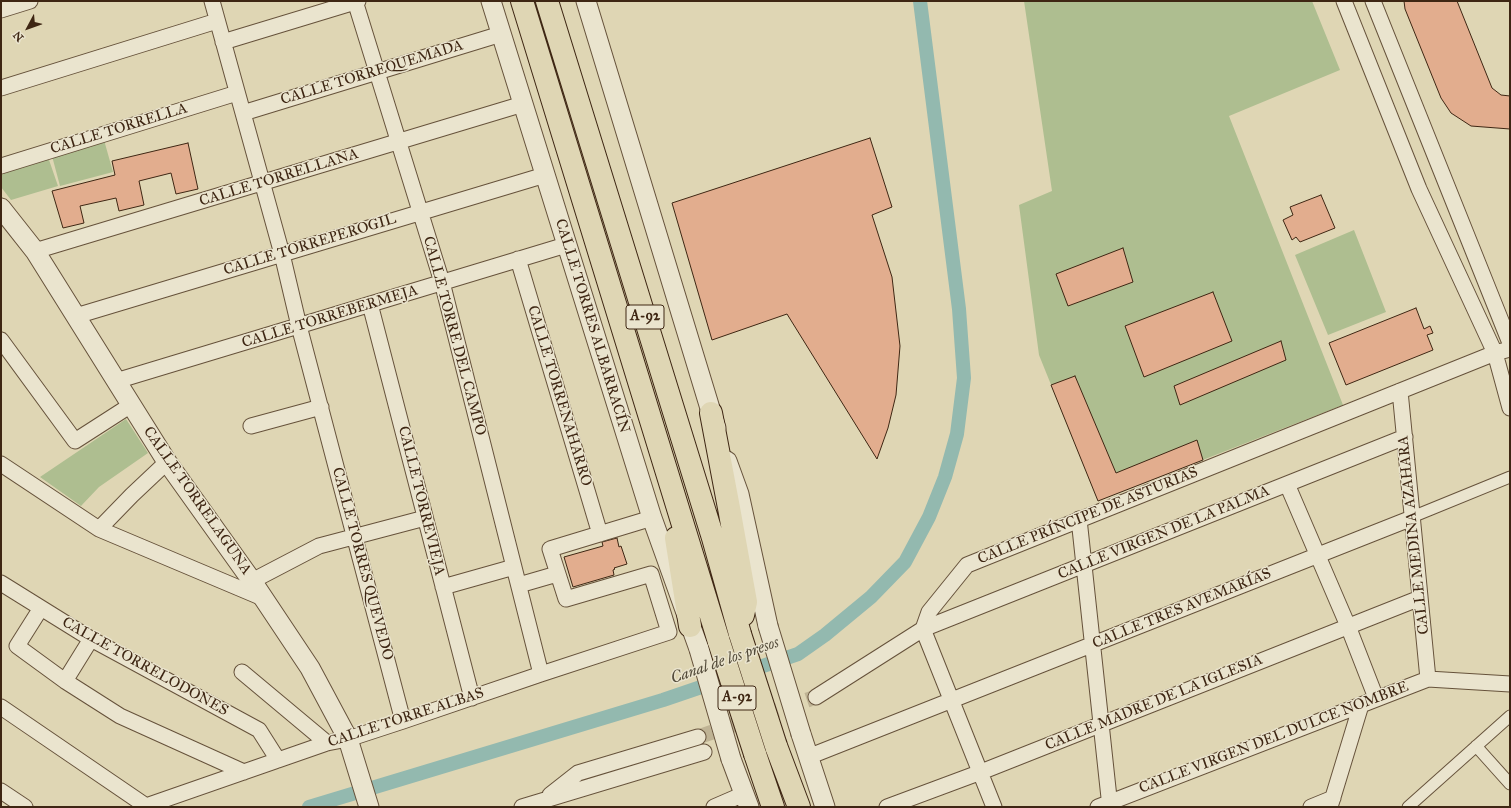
<!DOCTYPE html>
<html>
<head>
<meta charset="utf-8">
<style>
  body { margin:0 }
  #map { position:relative; width:1511px; height:808px; overflow:hidden; background:#dfd6b4; font-family:"IM FELL Great Primer",serif }
  canvas { display:block }
  .frame { position:absolute; inset:0; border:2px solid #3e2613; pointer-events:none }
  .north { position:absolute; left:8px; top:8px; width:40px; height:40px; -webkit-text-stroke:3px #eae4ce; paint-order:stroke; rotate:229deg; font-size:11px; font-weight:700; line-height:16px; text-align:center; color:#3e2613 }
  .north::after { content:''; display:block; margin:auto; width:14px; height:18px; background:#3e2613; clip-path:polygon(50% 0,100% 100%,50% 72%,0 100%) }
</style>
</head>
<body>
<div id="map">
<canvas width="1511" height="808"></canvas>
<div class="frame"></div>
<div class="north">N</div>
</div>
<script>
const c = document.querySelector('canvas').getContext('2d');
c.lineJoin = 'round';
function fillPath(path, color) { c.fillStyle = color; c.fill(path, 'evenodd'); }
const shape = rows => new Path2D(rows.map(r => 'M' + r).join(''));
function trace(path, color, width, dash) { c.strokeStyle = color; c.lineWidth = width; c.lineCap = dash ? 'butt' : 'round'; c.setLineDash(dash || []); c.stroke(path); }
function label(font, color, halo, rows, align = 'center') {
  c.font = font + ' "IM FELL Great Primer",serif'; c.lineWidth = 3; c.setLineDash([]); c.textBaseline = 'middle'; c.strokeStyle = halo; c.fillStyle = color; for (const [text, x, y, turn = 0] of rows) {
    c.save(); c.translate(x, y); c.rotate((+turn || 0) * Math.PI / 180); c.textAlign = isNaN(turn) ? turn : align; if (halo) c.strokeText(text, 0, 0); c.fillText(text, 0, 0); c.restore();
  }
}
fillPath(shape([
  [1024,1,1312,1,1340,70,1229,116,1343,405,1098,501,1039,355,1019,205,1052,191],
  [104,140,113,172,60,186,52,156],
  [48,157,58,186,11,200,1,187,1,171],
  [1354,230,1386,312,1328,335,1295,255],
  [126,419,148,453,99,487,81,506,40,477]
]), '#aebe90');
trace(shape([
  [309,807,663,700,798,654,825,635,871,597,905,562,929,517,945,477,957,434,964,378,959,309,920,1]
]), '#93b9af', 14);
const building = shape([
  [1404,1,1457,1,1492,88,1501,95,1510,96,1510,129,1471,126,1451,113,1441,98,1405,9,1404,1],
  [870,138,892,207,872,215,892,277,900,346,896,395,888,428,877,459,787,314,712,340,672,203,870,138],
  [188,143,198,189,176,194,171,173,139,181,144,205,119,211,116,198,80,206,84,223,63,228,52,191,115,175,112,161,188,143],
  [1321,195,1335,228,1300,242,1296,237,1292,240,1283,220,1293,215,1290,207,1321,195],
  [1123,248,1133,282,1068,306,1056,274,1123,248],
  [1213,292,1232,341,1144,377,1125,326,1213,292],
  [1416,308,1424,329,1430,326,1433,333,1427,335,1433,350,1346,385,1329,343,1416,308],
  [1281,341,1286,360,1180,405,1174,386,1281,341],
  [1075,376,1116,473,1197,440,1203,460,1098,501,1051,385,1075,376],
  [617,538,619,547,621,546,627,564,614,568,615,569,613,570,614,575,573,587,564,557,603,546,602,542,617,538]
]);
fillPath(building, '#e2ad8e');
trace(building, '#3e2613', 1);
trace(shape([
  [698,737,816,697]
]), '#bfb394', 15, [15, 8]);
const pedestrian = shape([
  [1412,517,1510,477],
  [1476,746,1510,784],
  [1408,807,1510,716]
]);
const minor = shape([
  [212,1,282,254,299,326,403,721],
  [355,1,442,282,541,674],
  [1344,1,1419,189,1495,353,1510,408],
  [1373,1,1510,343],
  [1,10,30,1],
  [223,42,358,1],
  [1,88,217,21],
  [243,113,501,34],
  [1,166,237,93],
  [35,251,523,104],
  [518,259,600,534],
  [370,304,472,698],
  [76,316,545,175],
  [1,340,75,441,131,405],
  [116,381,566,245],
  [1400,391,1428,679],
  [251,426,321,407],
  [1,464,99,529,265,599],
  [1287,484,1348,626,1376,698],
  [1079,519,1110,807],
  [99,529,132,495,167,462],
  [252,581,319,546,425,518],
  [1,583,91,639,259,730,278,760],
  [519,585,557,574],
  [443,587,514,567],
  [41,608,17,646,65,681,120,716,244,772],
  [923,629,929,612,967,565,1495,353,1510,349],
  [923,629,994,807],
  [242,672,327,743],
  [65,681,91,639],
  [816,697,923,629,1405,437],
  [1,707,146,806],
  [808,757,1412,518],
  [1,791,25,807],
  [550,795,578,773,698,737],
  [143,807,327,743,348,739,403,721,541,674,669,632,651,574,566,599,550,549,652,518],
  [522,807,704,752],
  [714,807,744,794],
  [887,807,981,772,1420,598],
  [1098,807,1428,679,1510,684],
  [1311,807,1333,798],
  [1330,807,1361,705]
]);
const tertiary = shape([
  [491,1,652,518,699,649],
  [586,1,716,428],
  [1,208,35,251,167,462,252,581,310,668,348,739,369,807],
  [727,461,739,494,768,626],
  [801,734,825,807],
  [731,759,749,807]
]);
const trunk = shape([
  [522,1,719,642],
  [547,1,713,538,740,634],
  [711,413,729,508,746,602,743,615],
  [676,538,690,626],
  [776,746,799,807],
  [755,754,773,807]
]);
trace(pedestrian, '#66523b', 13);
trace(minor, '#66523b', 17);
trace(tertiary, '#66523b', 21);
trace(trunk, '#3e2613', 24);
trace(pedestrian, '#eae4ce', 11);
trace(minor, '#eae4ce', 15);
trace(tertiary, '#eae4ce', 19);
trace(trunk, '#dfd6b4', 22);
const tertiaryBridge = shape([
  [768,626,801,734],
  [699,649,731,759]
]);
const trunkBridge = shape([
  [740,634,776,746],
  [719,642,755,754]
]);
trace(tertiaryBridge, '#66523b', 21, []);
trace(trunkBridge, '#3e2613', 24, []);
trace(tertiaryBridge, '#eae4ce', 19);
trace(trunkBridge, '#dfd6b4', 22);
for (const [x, y, w] of [
  [645,317,38],
  [737,698,38]
]) { const box = new Path2D(); box.roundRect(x - w / 2, y - 12, w, 24, 3); c.fillStyle = '#eae4ce'; c.fill(box); trace(box, '#3e2613', 1); }
label('bold 14px', '#3e2613', null, [
  ["A-92",645,317],
  ["A-92",737,698]
]);
label('15px', '#3e2613', '#eae4ce', [
  ["CALLE TORREQUEMADA",372,73,-17],
  ["CALLE TORRELLA",119,129,-17],
  ["CALLE TORRELLANA",279,178,-17],
  ["CALLE TORREPEROGIL",310,245,-17],
  ["CALLE TORREBERMEJA",330,317,-17],
  ["CALLE TORRES ALBARRACÍN",592,326,73],
  ["CALLE TORRE DEL CAMPO",454,336,75],
  ["CALLE TORRENAHARRO",559,396,73],
  ["CALLE TORRELAGUNA",197,501,55],
  ["CALLE TORREVIEJA",421,501,76],
  ["CALLE PRÍNCIPE DE ASTURIAS",1088,516,-22],
  ["CALLE VIRGEN DE LA PALMA",1164,533,-22],
  ["CALLE MEDINA AZAHARA",1414,535,-96],
  ["CALLE TORRES QUEVEDO",362,564,75],
  ["CALLE TRES AVEMARÍAS",1182,609,-22],
  ["CALLE TORRELODONES",145,667,29],
  ["CALLE MADRE DE LA IGLESIA",1154,703,-22],
  ["CALLE TORRE ALBAS",406,718,-18],
  ["CALLE VIRGEN DEL DULCE NOMBRE",1274,738,-21]
]);
label('italic 16px', '#534b3a', '#eae4ce', [
  ["Canal de los presos",725,661,-19]
]);
</script>
</body>
</html>
